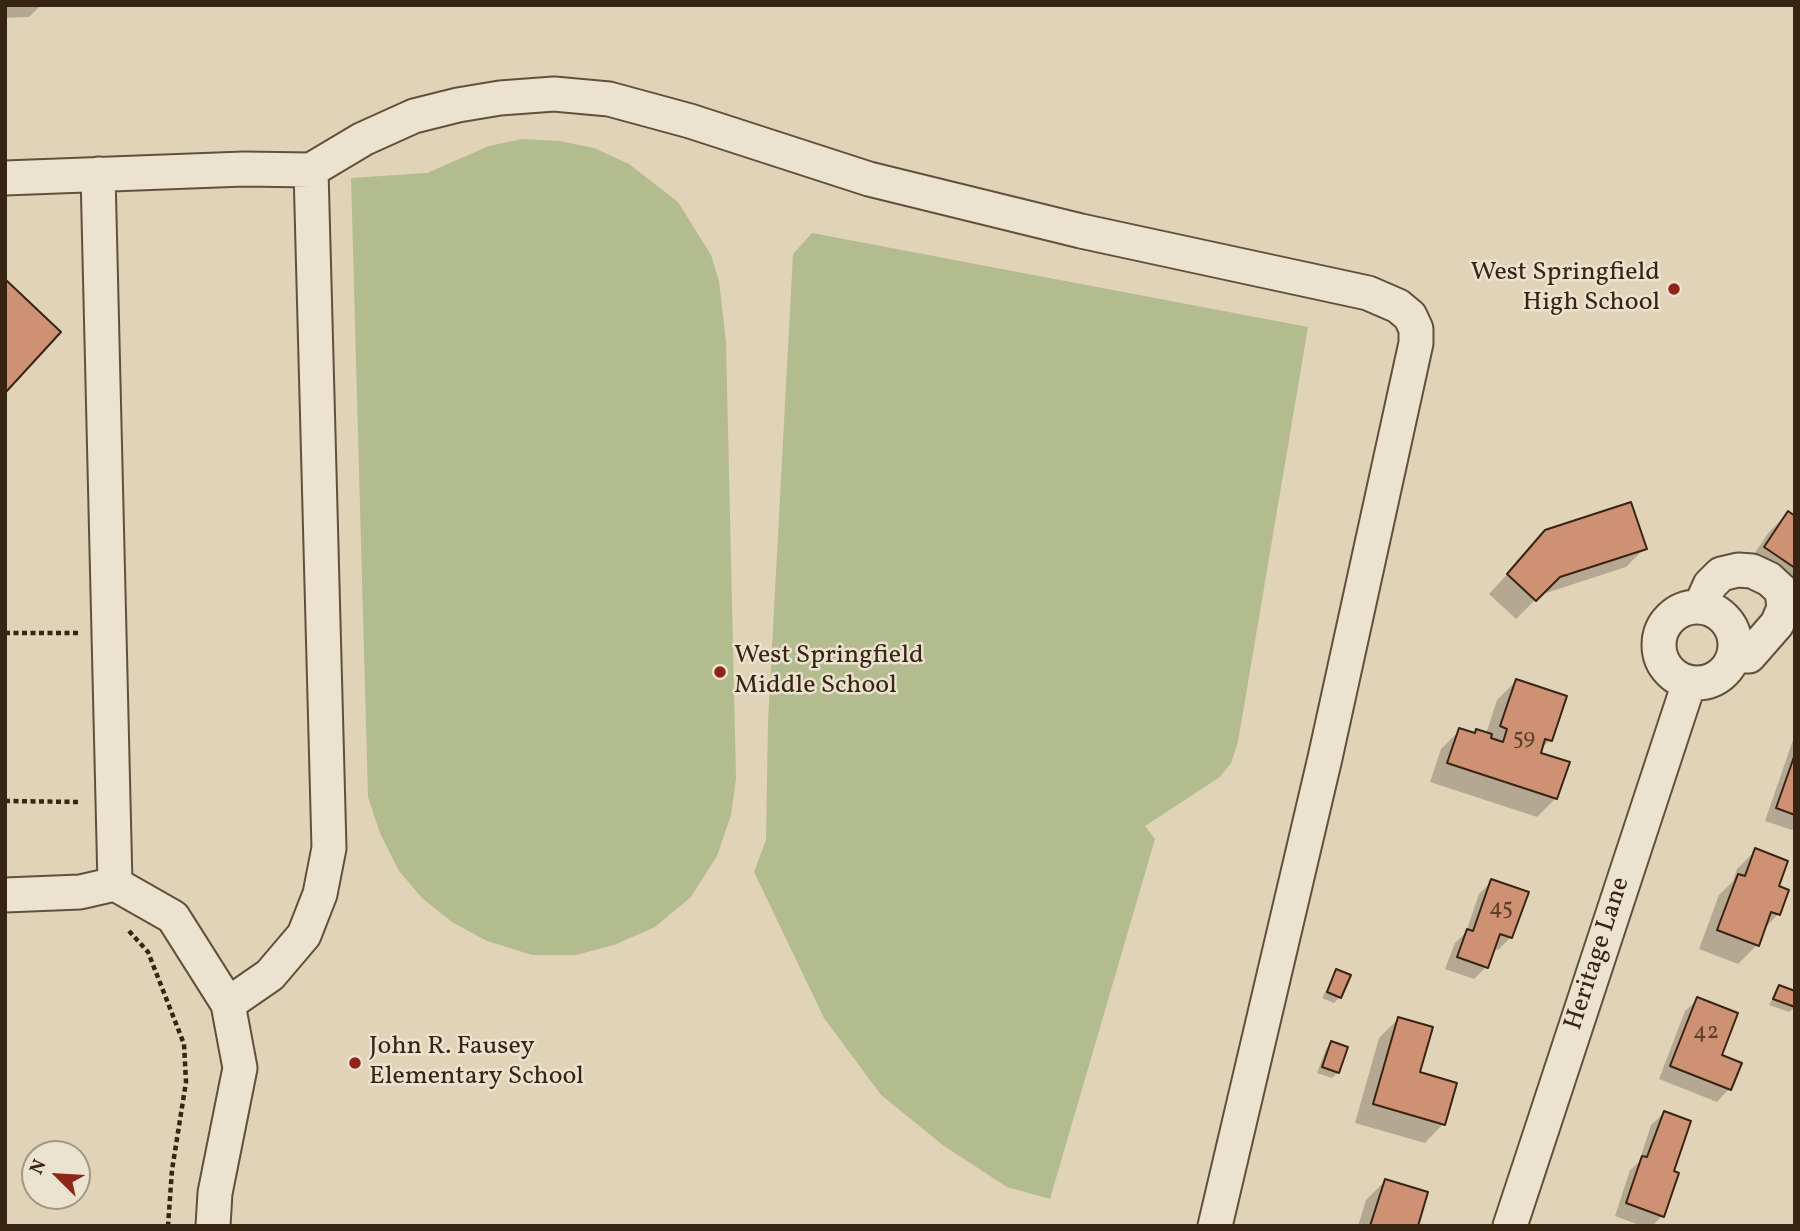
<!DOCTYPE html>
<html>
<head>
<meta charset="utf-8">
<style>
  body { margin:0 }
  #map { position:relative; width:1800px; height:1231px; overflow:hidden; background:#e1d3b7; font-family:Vollkorn,serif }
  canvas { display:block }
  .frame { position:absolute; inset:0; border:7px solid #382412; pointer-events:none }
  .north { position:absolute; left:21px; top:1140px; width:70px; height:70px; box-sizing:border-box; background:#ece2d0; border:2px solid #a49684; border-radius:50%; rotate:294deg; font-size:19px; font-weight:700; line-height:28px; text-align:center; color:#382412 }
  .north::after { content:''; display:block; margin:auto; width:24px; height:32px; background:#8f2418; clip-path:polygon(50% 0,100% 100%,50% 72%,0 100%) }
</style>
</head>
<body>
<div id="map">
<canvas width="1800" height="1231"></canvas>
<div class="frame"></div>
<div class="north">N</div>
</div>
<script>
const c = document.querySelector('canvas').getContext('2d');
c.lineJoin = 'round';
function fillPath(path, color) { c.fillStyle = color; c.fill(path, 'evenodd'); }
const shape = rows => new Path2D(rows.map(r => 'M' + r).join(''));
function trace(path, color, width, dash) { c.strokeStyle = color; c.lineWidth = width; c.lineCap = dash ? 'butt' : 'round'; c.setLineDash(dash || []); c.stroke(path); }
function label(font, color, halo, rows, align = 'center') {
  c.font = font + ' Vollkorn,serif'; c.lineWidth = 5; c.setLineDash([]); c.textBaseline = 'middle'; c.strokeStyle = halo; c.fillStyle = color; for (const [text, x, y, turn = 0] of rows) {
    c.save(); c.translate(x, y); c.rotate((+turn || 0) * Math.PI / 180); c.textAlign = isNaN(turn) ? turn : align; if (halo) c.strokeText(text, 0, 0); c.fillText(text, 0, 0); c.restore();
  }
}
fillPath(shape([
  [522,139,559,141,594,148,629,164,678,202,711,255,719,281,726,342,736,778,731,815,717,856,691,897,655,927,614,945,576,955,532,955,487,941,452,922,422,898,399,871,380,833,368,797,351,178,427,173,489,146],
  [812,233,1308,327,1238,742,1231,763,1220,777,1145,826,1155,839,1050,1199,1007,1187,944,1146,881,1095,824,1018,754,872,766,840,768,722,793,254]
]), '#b2bc8f');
fillPath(shape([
  [5,5,41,5,29,17,5,18],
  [1788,513,1795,518,1795,599,1746,566,1769,532],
  [1546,532,1645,548,1626,567,1540,595,1516,619,1489,594],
  [1516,681,1550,740,1539,751,1556,798,1537,817,1430,782,1441,749,1460,730,1486,734,1497,700],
  [1795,734,1795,827,1792,830,1765,821],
  [1756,850,1776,887,1778,914,1763,930,1757,945,1738,964,1699,949,1719,895,1733,881,1737,869],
  [1492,881,1511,937,1498,950,1493,948,1486,967,1474,979,1445,969,1455,943,1466,932,1479,894],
  [1336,971,1340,997,1334,1003,1322,998],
  [1779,987,1795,1007,1789,1012,1769,1005],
  [1698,999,1729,1089,1717,1102,1659,1079,1685,1011],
  [1398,1019,1418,1073,1443,1124,1425,1143,1355,1123,1379,1038],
  [1331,1043,1338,1072,1332,1078,1317,1073,1326,1049],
  [1664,1113,1672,1172,1662,1216,1652,1226,1642,1226,1615,1216,1630,1170,1639,1162,1651,1125],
  [1385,1181,1416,1226,1358,1226,1366,1200]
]), '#0003');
const building = shape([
  [5,255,6,280,61,332,5,393,5,255],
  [1631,502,1647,549,1560,577,1536,601,1507,574,1545,530,1631,502],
  [1788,511,1795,516,1795,568,1764,547,1788,511],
  [1516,679,1567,696,1552,741,1545,739,1541,753,1570,762,1557,799,1447,763,1459,728,1475,733,1476,729,1492,734,1491,738,1503,742,1507,729,1500,726,1516,679],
  [1795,754,1795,815,1776,808,1795,754],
  [1755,848,1788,861,1779,886,1789,890,1780,915,1771,912,1759,946,1717,930,1738,874,1745,876,1755,848],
  [1491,879,1529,892,1512,938,1500,934,1488,968,1457,957,1467,929,1473,931,1491,879],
  [1336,969,1351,975,1341,998,1327,992,1336,969],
  [1779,985,1795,991,1795,1007,1773,999,1779,985],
  [1697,997,1738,1013,1722,1055,1742,1063,1731,1090,1670,1066,1697,997],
  [1398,1017,1433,1027,1420,1072,1457,1083,1445,1125,1373,1104,1398,1017],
  [1331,1041,1348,1047,1339,1073,1322,1067,1331,1041],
  [1664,1111,1691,1121,1674,1171,1679,1173,1664,1217,1626,1203,1642,1156,1647,1157,1664,1111],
  [1385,1179,1428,1192,1418,1226,1370,1226,1385,1179]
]);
fillPath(building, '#cf9174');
trace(building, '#382412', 2);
const minor = shape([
  [98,174,115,884],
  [5,178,244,169,311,170,363,139,414,116,458,105,500,98,554,94,609,99,690,121,869,179,1081,231,1368,293,1398,306,1410,316,1416,329,1416,343,1325,758,1215,1226],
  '1659 645a38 38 0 1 1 76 0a38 38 0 1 1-76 0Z',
  [1700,607,1710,585,1721,574,1738,570,1752,571,1769,579,1782,591,1784,608,1777,624,1749,656,1734,656],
  [5,895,80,892,115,884,173,917,228,1004,240,1068,215,1193,213,1226],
  [228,1004,270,975,304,935,320,894,329,848,311,170],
  [1510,1226,1689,683]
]);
trace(minor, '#62503b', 37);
trace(shape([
  [5,633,80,633],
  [5,801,81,802],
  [129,931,148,952,184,1044,186,1082,172,1170,168,1226]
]), '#382412', 4.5, [5, 3.5]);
trace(minor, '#ece2d0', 33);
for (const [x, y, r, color] of [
  [1674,289,7,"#8f2418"],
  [720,672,7,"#8f2418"],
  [355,1063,7,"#8f2418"]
]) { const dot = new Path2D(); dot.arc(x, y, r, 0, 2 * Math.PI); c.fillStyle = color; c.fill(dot); trace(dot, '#ece2d0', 2.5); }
label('23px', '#5e3f2a', null, [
  ["59",1524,740],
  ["45",1501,910],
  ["42",1706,1034]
]);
label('26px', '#382412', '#ece2d0', [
  ["West Springfield",1660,274,"right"],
  ["High School",1660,304,"right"],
  ["West Springfield",734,657],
  ["Middle School",734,687],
  ["John R. Fausey",369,1048],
  ["Elementary School",369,1078]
], 'left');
label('26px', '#382412', '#ece2d0', [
  ["Heritage Lane",1599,954,-72]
]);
</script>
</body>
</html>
